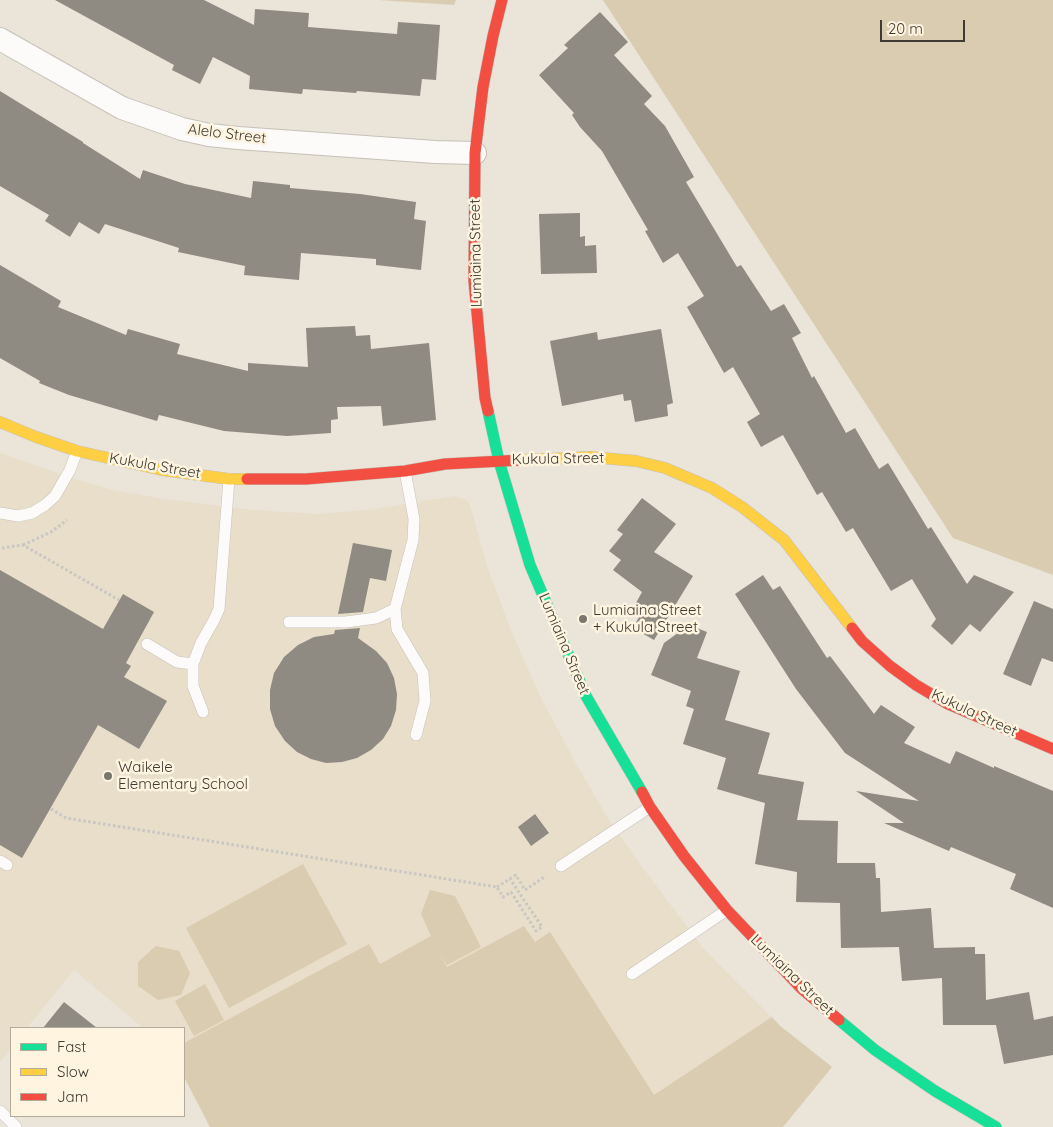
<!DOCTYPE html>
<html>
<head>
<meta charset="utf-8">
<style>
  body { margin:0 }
  #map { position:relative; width:1053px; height:1127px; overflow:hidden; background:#eae4d9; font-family:Quicksand,sans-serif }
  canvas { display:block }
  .legend { position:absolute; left:10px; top:1027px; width:175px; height:90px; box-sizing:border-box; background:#fef4df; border:1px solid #b2aa9a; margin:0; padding:6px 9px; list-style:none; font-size:15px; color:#3f3b33 }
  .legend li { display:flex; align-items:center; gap:10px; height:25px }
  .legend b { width:25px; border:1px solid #b2aa9a }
  .scale { position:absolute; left:880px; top:20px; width:85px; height:22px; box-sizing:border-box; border:2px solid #3f3b33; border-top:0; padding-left:6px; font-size:15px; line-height:18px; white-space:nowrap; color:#3f3b33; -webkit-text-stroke:4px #fef4df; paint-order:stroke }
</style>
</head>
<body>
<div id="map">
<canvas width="1053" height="1127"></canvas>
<ul class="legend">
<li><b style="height:6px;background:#16e098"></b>Fast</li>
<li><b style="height:6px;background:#ffcf43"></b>Slow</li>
<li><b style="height:6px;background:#f24e42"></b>Jam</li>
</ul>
<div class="scale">20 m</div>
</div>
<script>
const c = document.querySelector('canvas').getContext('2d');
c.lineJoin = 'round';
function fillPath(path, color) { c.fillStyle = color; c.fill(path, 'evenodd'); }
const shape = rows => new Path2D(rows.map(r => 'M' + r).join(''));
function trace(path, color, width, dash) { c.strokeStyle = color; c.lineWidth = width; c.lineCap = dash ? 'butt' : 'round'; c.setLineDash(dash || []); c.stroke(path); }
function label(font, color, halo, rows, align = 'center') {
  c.font = font + ' Quicksand,sans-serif'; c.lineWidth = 5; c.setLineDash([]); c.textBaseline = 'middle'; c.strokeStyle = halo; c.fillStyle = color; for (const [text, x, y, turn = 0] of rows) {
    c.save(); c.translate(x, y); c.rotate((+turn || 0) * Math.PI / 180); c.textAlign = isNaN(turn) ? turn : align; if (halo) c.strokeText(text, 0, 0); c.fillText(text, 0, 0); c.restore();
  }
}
fillPath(shape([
  [0,453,75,479,112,490,158,498,253,510,318,514,368,510,455,496,464,499,469,502,472,512,487,566,512,633,541,698,573,758,607,817,640,864,703,948,779,1025,832,1067,783,1127,210,1127,184,1077,184,1028,143,1028,74,970,27,1028,11,1028,11,1048,0,1062]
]), '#e8deca');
fillPath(shape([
  [378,0,456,0,454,5],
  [603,0,1053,0,1053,575,953,538],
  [303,864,347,944,229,1008,186,928],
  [430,890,455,896,481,947,447,965,440,954,447,967,524,926,535,942,550,932,654,1095,772,1017,779,1025,832,1067,783,1127,210,1127,184,1077,184,1043,369,944,380,964,431,936,421,914],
  [156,946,179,951,190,973,181,995,158,1000,138,986,138,962],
  [205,984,224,1020,194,1036,175,1001]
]), '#daccb0');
fillPath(shape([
  [55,0,204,0,254,25,255,9,309,13,308,27,397,34,398,22,440,25,436,80,422,79,420,96,357,91,356,93,303,89,302,94,249,89,250,76,213,57,200,84,172,70,174,65],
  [600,12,628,42,614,55,652,96,644,104,665,126,694,177,686,182,737,267,741,265,771,311,784,304,801,333,792,338,812,378,814,376,846,433,855,428,879,469,888,463,928,529,931,527,967,584,974,575,1014,592,980,632,970,624,952,645,931,626,936,619,912,579,891,591,853,528,846,532,822,492,817,495,783,435,761,447,747,422,760,414,733,367,724,373,687,307,704,296,678,253,663,263,645,231,648,230,602,151,580,127,572,115,574,113,539,75,568,48,564,45],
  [0,91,83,142,83,143,140,179,143,170,185,184,251,198,253,181,290,185,290,188,360,194,416,202,414,219,426,221,421,270,376,265,376,259,301,253,299,280,244,275,245,266,178,252,179,248,105,224,99,234,79,222,70,237,45,221,49,215,0,186],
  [580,213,580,237,585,236,585,246,596,245,597,273,541,274,539,214],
  [0,265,61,301,58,307,126,335,128,329,180,344,177,354,248,371,248,363,308,367,306,328,355,326,356,336,370,335,371,349,429,343,436,420,383,426,381,406,337,407,338,419,331,420,331,433,287,436,224,431,159,415,157,421,69,395,39,383,40,381,0,358],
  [661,329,673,403,667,405,668,416,635,422,631,400,624,401,623,394,562,406,550,341,597,332,598,340],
  [642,498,676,524,654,552,693,576,654,640,633,628,639,617,631,612,642,592,613,570,621,560,609,551,623,534,617,530],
  [353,543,392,550,386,581,370,578,363,612,338,614],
  [0,570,103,629,123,594,154,612,126,663,131,666,124,677,167,701,139,749,98,725,22,858,0,845],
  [763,575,773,590,780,586,827,658,830,656,874,714,881,705,915,727,904,743,950,764,956,751,994,768,994,766,1053,791,1053,908,1010,889,1016,874,951,847,949,851,884,823,904,823,856,791,919,801,845,753,796,689,735,594],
  [1034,601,1053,609,1053,662,1042,658,1031,686,1003,674],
  [689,625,707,632,697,658,740,671,725,720,770,733,758,774,804,782,797,820,838,821,837,863,875,863,876,878,880,878,881,912,931,908,934,948,975,947,975,954,985,954,986,1000,1029,992,1034,1020,1053,1016,1053,1055,1004,1064,996,1025,943,1025,942,978,902,981,899,947,841,948,840,903,796,902,797,872,755,864,765,803,717,789,726,758,683,744,694,709,686,706,691,691,651,675,664,643],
  [360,628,358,638,376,651,387,663,394,678,397,694,396,710,391,726,383,739,371,750,357,758,342,762,326,763,311,759,297,752,285,741,275,726,270,709,270,690,274,673,284,657,298,645,314,637,334,634,335,630],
  [535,814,549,833,531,846,518,827],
  [64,1002,97,1028,43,1028]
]), '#8f8a82');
const lane = shape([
  [405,471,414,519,413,540,395,609,397,629,423,673,425,701,416,735],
  [0,513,18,516,32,513,45,505,55,496,70,470,77,451],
  [289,622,346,622,376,618,395,609],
  [147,644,177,662,193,664],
  [203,712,193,686,193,664,201,643,214,620,219,609,229,479],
  [0,861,7,865],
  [561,866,650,807],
  [632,974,727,910],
  [0,1111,16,1127]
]);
const street = shape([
  [0,39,122,108,182,129,209,135,238,138,435,152,475,153]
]);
const fast = shape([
  [488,411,499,461,530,565,586,696,642,792],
  [839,1020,875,1050,935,1091,996,1127]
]);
const slow = shape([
  [0,422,36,437,77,451,162,470,229,479,247,479],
  [522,460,591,457,636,461,665,468,712,488,742,507,784,540,852,628]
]);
const jam = shape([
  [488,411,485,398,474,281,475,153,483,87,493,36,502,0],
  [247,479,306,479,405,471,445,464,522,460],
  [852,628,862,641,890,666,916,685,948,704,1053,749],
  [642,792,650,807,684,856,727,910,802,989,839,1020]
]);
trace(lane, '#c6c1b8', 12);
trace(street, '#c6c1b8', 24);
trace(fast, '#c6c1b8', 12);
trace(slow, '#c6c1b8', 12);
trace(jam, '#c6c1b8', 12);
trace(shape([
  [23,545,51,532,67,520],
  [2,548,23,545,119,600],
  [51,809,66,818,497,887,503,897,511,892,536,931,542,927,510,879],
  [497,887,516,875,525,890,546,876]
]), '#c8c7c3', 3, [2.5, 2.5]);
trace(lane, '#fcfbf9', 11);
trace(street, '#fcfbf9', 22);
trace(fast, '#16e098', 11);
trace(slow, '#ffcf43', 11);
trace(jam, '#f24e42', 11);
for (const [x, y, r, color] of [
  [583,619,5,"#7b766d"],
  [108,776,5,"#7b766d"]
]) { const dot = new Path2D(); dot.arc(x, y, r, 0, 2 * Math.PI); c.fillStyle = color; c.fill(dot); trace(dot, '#fef4df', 2); }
label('15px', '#3f3b33', '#fef4df', [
  ["Alelo Street",227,134,7],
  ["Lumiaina Street",476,253,-91],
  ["Kukula Street",558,459,-1],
  ["Kukula Street",155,466,10],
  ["Lumiaina Street",564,644,67],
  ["Kukula Street",974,713,25],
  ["Lumiaina Street",792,975,44]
]);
label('15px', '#3f3b33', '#fef4df', [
  ["Lumiaina Street",593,610],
  ["+ Kukula Street",593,627],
  ["Waikele",118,767],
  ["Elementary School",118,784]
], 'left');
</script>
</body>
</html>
